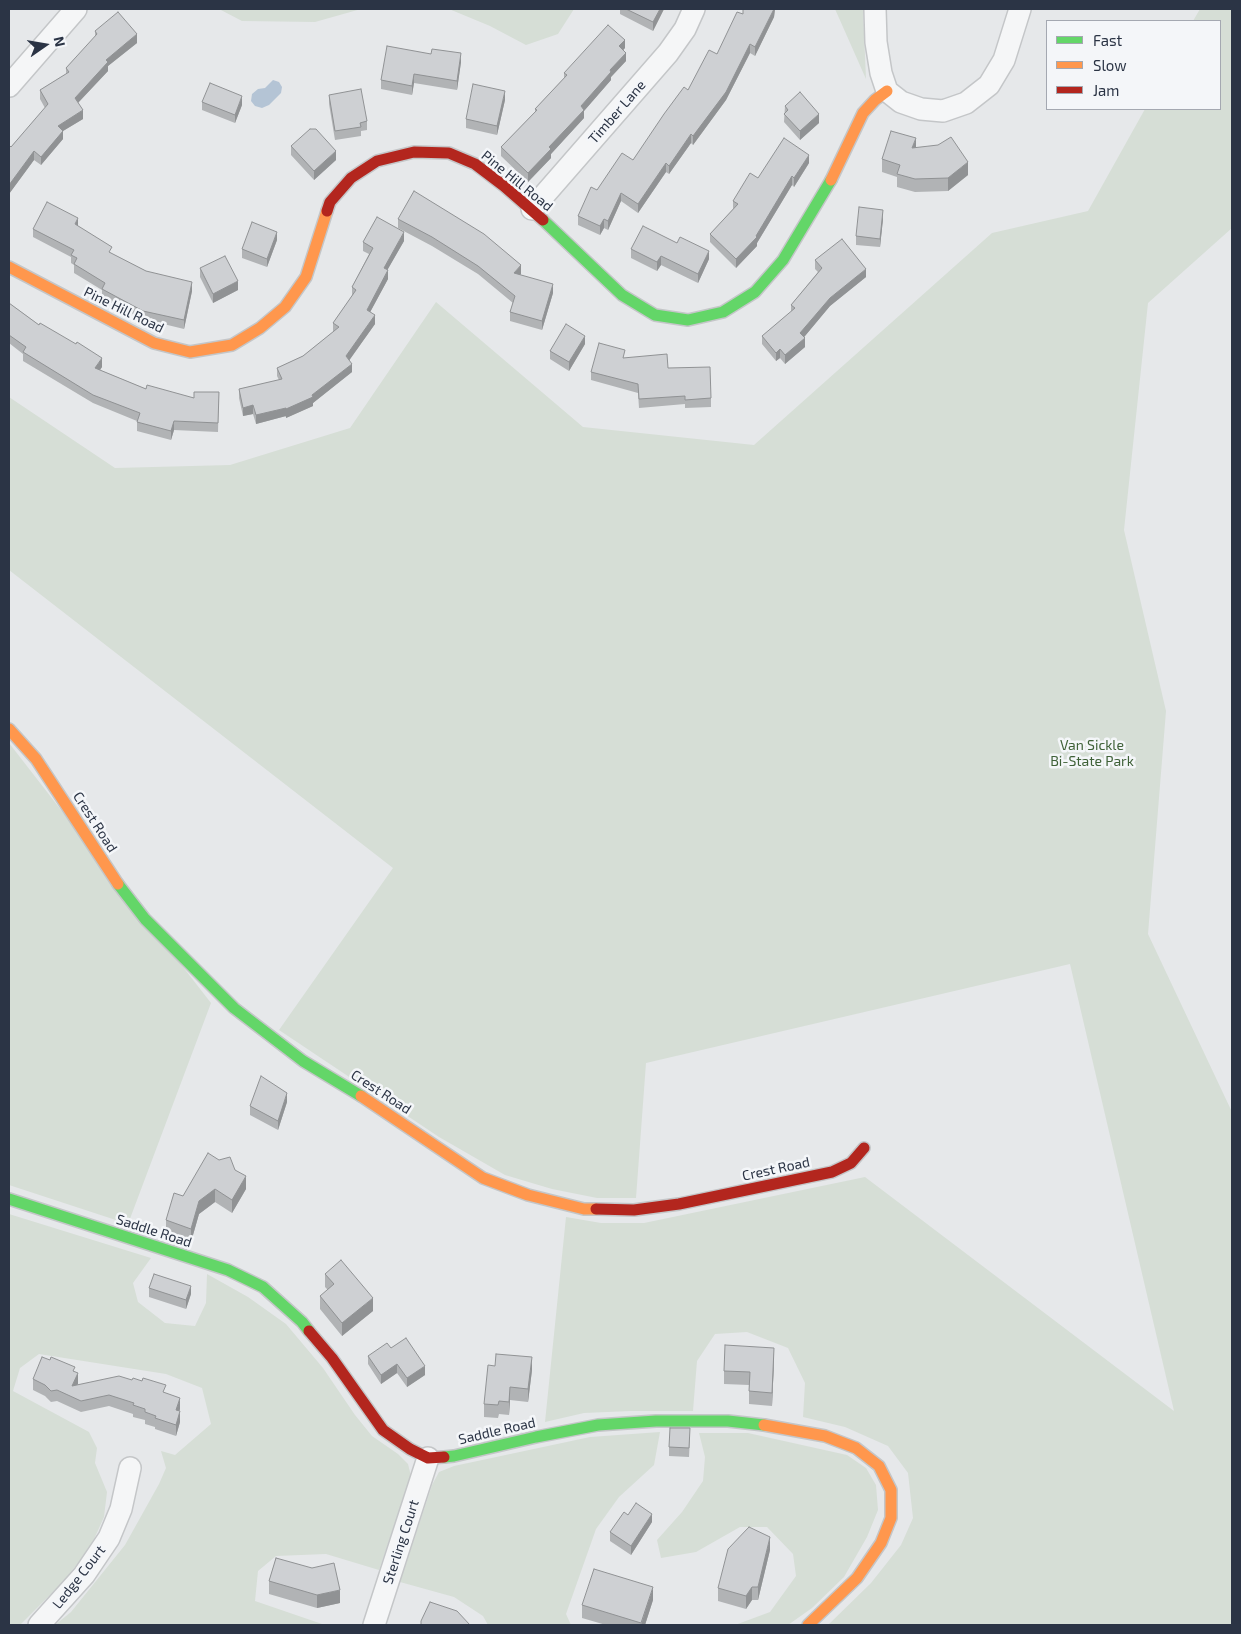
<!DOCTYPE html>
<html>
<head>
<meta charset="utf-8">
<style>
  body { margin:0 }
  #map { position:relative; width:1241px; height:1634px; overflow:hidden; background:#e6e8ea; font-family:"Exo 2",sans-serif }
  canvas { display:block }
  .frame { position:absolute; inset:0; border:10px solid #2b3445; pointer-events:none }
  .legend { position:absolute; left:1046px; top:20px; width:175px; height:90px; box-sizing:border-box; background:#f4f6f9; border:1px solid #a4a8b1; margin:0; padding:6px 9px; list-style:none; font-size:15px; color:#2b3445 }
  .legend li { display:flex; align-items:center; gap:10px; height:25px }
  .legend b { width:25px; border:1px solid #a4a8b1 }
  .north { position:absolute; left:20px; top:20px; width:50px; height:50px; -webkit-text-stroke:4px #f4f6f9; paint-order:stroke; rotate:77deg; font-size:14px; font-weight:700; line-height:20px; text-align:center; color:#2b3445 }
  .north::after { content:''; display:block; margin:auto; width:18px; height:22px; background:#2b3445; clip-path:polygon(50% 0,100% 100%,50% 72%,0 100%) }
</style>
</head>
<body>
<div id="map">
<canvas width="1241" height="1634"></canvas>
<div class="frame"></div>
<ul class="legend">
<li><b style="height:6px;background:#63d668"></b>Fast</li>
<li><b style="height:6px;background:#ff974d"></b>Slow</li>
<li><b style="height:6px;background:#b3261e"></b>Jam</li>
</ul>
<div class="north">N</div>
</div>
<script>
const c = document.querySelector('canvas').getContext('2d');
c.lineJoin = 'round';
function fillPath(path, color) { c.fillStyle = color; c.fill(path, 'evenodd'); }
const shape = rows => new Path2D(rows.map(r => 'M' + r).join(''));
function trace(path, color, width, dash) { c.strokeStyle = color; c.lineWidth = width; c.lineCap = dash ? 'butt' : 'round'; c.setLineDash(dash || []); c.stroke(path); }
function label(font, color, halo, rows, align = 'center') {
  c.font = font + ' "Exo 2",sans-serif'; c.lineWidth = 5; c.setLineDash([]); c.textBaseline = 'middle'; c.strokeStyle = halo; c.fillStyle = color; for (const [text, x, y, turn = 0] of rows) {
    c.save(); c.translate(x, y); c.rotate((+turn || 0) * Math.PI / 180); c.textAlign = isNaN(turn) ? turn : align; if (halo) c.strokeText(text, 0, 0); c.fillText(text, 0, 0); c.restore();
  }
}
fillPath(shape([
  [219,9,361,9,315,22,242,21],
  [449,9,574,9,558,34,526,45,490,26],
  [835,9,863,9,866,79],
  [1200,9,1232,9,1232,228,1148,303,1124,530,1166,711,1148,934,1232,1112,1232,1625,828,1625,871,1583,901,1545,913,1518,908,1473,888,1446,845,1427,803,1417,805,1383,788,1348,747,1332,715,1334,697,1361,693,1411,631,1411,584,1413,545,1422,566,1217,601,1223,644,1223,865,1177,1174,1411,1070,964,646,1063,636,1198,597,1198,552,1189,505,1175,439,1137,279,1030,393,868,9,570,9,397,115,468,230,465,350,428,436,302,583,427,754,445,992,233,1088,211,1145,109,1220,109,1220,21,1193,21],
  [9,743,211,1003,128,1224,9,1185],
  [9,1214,151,1258,133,1283,138,1302,165,1323,195,1326,206,1303,207,1274,248,1297,286,1324,323,1368,355,1415,372,1436,398,1454,408,1464,411,1476,379,1570,326,1554,276,1556,258,1571,255,1601,325,1625,55,1625,71,1612,125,1545,159,1484,166,1468,161,1451,175,1455,211,1424,202,1388,166,1374,39,1354,20,1368,13,1391,89,1432,97,1448,95,1463,107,1492,104,1517,90,1548,63,1582,20,1625,9,1625],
  [660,1432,654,1465,619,1497,596,1529,566,1614,571,1625,488,1625,483,1616,454,1597,400,1582,432,1485,439,1472,454,1466,590,1437],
  [699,1433,748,1433,847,1455,866,1468,876,1485,878,1510,867,1537,844,1577,812,1608,788,1625,735,1625,770,1612,796,1576,793,1554,767,1527,740,1527,696,1552,661,1558,657,1540,682,1512,703,1481,705,1457]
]), '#d6ded6');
fillPath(shape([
  [273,80,279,82,282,87,281,93,269,105,262,108,255,106,251,101,252,94,258,89,265,88]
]), '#b4c4d5');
const street = shape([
  [875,9,876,42,881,73,887,91,901,102,921,109,943,111,966,103,989,85,1004,60,1020,9],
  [9,86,76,9],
  [532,209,668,53,685,29,694,9],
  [39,1625,84,1575,109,1538,121,1509,130,1468],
  [374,1625,428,1458]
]);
const fast = shape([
  [543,220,622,295,655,315,688,320,723,312,755,292,783,260,831,180],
  [118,884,145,919,234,1008,303,1061,361,1096],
  [9,1199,228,1270,263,1287,302,1322,309,1331],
  [444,1457,454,1456,536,1437,598,1425,656,1421,728,1421,764,1425]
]);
const slow = shape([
  [831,180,863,113,875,100,887,91],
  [9,267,154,343,190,352,232,345,260,328,285,307,306,277,327,211],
  [9,729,36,759,118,884],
  [361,1096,483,1178,528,1195,584,1209,596,1209],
  [764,1425,825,1436,856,1448,879,1466,891,1490,891,1518,881,1543,857,1578,808,1625]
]);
const jam = shape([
  [327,211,330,202,351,178,377,161,414,152,449,153,475,164,504,186,543,220],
  [596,1209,634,1210,679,1204,832,1172,851,1163,864,1148],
  [309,1331,332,1358,383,1430,410,1449,428,1458,444,1457]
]);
trace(street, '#c4c6c8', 24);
trace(fast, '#c4c6c8', 14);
trace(slow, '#c4c6c8', 14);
trace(jam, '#c4c6c8', 14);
trace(street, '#f5f6f7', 21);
trace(fast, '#63d668', 11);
trace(slow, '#ff974d', 11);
trace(jam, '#b3261e', 11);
fillPath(shape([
  [620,9,664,9,653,31,620,14],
  [743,9,775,9,774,17,755,56,750,53,726,100,693,145,691,143,669,174,666,172,638,213,621,201,608,230,604,228,600,235,578,225,578,216,597,190,633,160,717,54,743,14],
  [95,31,137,43,108,66,108,71,78,103,83,119,63,131,63,139,41,165,34,160,9,194,9,145,11,147,45,108,40,99,40,90,66,74,66,68,95,37],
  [625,48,623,50,626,61,611,77,611,80,584,111,584,118,551,154,551,158,528,182,501,156,501,147,535,112,535,109,564,78,564,73],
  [431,54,461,62,457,90,414,83,412,95,381,89,381,80],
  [329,95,367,121,367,130,361,131,361,136,335,140,329,104],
  [505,100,497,135,466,128,466,119],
  [202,102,242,105,235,123,202,110],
  [785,106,819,123,800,140,784,122],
  [291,146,336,160,314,180,291,155],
  [916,148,968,175,948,191,915,192,897,187,897,177,882,172,882,159],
  [809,163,794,187,792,185,757,243,757,246,736,268,710,242,710,234,733,209,733,201,758,178],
  [398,219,521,274,520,275,553,293,542,330,510,321,510,312,513,303,478,274,432,246,398,228],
  [883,219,880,247,856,245,856,236],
  [78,226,112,254,146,271,192,291,184,329,143,319,102,298,102,290,74,273,74,265,71,263,71,257,33,237,33,229],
  [277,240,267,267,242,258,242,249],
  [404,241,387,270,388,279,370,312,375,324,349,360,352,372,313,403,313,406,286,418,286,416,256,424,253,414,243,416,239,398,239,389,279,380,277,376,277,368,303,356,333,332,333,323,352,296,352,287,369,254,363,251,363,242],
  [631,249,709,259,698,283,661,265,657,271,631,258],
  [815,260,866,277,830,306,804,337,805,347,785,364,780,358,776,361,762,344,762,336,791,312,791,305,818,272,815,269],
  [200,268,238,290,213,303,200,277],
  [9,303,39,325,102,367,100,370,146,389,194,398,219,392,218,432,174,430,171,440,137,431,137,421,93,403,23,361,23,354,9,343],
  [585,344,569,371,550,359,550,351],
  [625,358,668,368,711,398,711,407,685,408,685,404,639,408,638,393,591,380,591,372],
  [287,1102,278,1130,250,1115,250,1106],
  [235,1170,246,1189,232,1213,215,1202,199,1214,191,1242,166,1233,166,1220,183,1196],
  [325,1274,373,1311,342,1336,320,1309,320,1296,328,1290,325,1287],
  [149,1288,191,1294,186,1309,149,1297],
  [391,1348,425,1375,407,1387,397,1373,381,1384,368,1364,368,1356],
  [50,1360,75,1372,77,1385,166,1393,180,1409,179,1411,180,1422,176,1436,155,1429,155,1427,145,1424,145,1420,133,1417,133,1414,109,1406,81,1412,57,1401,51,1402,45,1396,33,1390,33,1379],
  [774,1361,772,1406,749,1404,749,1385,724,1384,724,1371],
  [532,1370,528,1402,510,1400,509,1415,499,1414,498,1418,484,1417,484,1404],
  [690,1437,689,1457,669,1456,669,1447],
  [652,1522,631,1555,610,1541,610,1532],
  [770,1550,758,1600,752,1600,746,1609,718,1601,718,1588],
  [276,1558,340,1603,317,1608,269,1594,269,1581],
  [653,1600,645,1625,606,1625,582,1618,582,1605]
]), '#b1b3b5');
fillPath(shape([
  [660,9,664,9,653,31,653,22],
  [774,9,775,9,774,17,755,56,755,47],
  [137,34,137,43,108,66,108,71,75,106,75,98,106,60],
  [625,40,625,48,619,55,619,46],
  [750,44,750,53,726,100,693,145,693,136],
  [461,53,461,62,457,90,457,81],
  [626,53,626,61,611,77,611,80,584,111,584,118,551,154,551,158,528,182,528,173,610,70],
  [414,74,414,83,412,95,412,86],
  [505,91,505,100,497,135,497,126],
  [242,96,242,105,235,123,235,115],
  [83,110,83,119,63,131,63,139,41,165,41,157,58,126],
  [819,114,819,123,800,140,800,131],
  [691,134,691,143,669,174,669,166],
  [916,138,916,151,912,148],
  [34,151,34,160,9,194,9,185],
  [336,151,336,160,314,180,314,171],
  [809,155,809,163,794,187,794,178],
  [968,162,968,175,948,191,948,178],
  [666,163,666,172,638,213,638,204],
  [792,176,792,185,757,243,757,246,736,268,736,259,756,236],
  [621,193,621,201,608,230,608,221],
  [883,210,883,219,880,247,880,239],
  [78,218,78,227,75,224],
  [10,219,10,227,9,228,9,220],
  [604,219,604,228,600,235,600,226],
  [277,232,277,240,267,267,267,259],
  [404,232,404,241,384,276,384,268],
  [709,251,709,259,698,283,698,274],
  [661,256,661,265,657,271,657,262],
  [521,265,521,274,514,282,514,273],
  [866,269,866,277,830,306,800,342,800,333,830,298],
  [388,270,388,279,367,318,367,310],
  [238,281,238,290,213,303,213,294],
  [192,282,192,291,184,329,184,320],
  [553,284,553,293,542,330,542,321],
  [375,315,375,324,346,365,346,356],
  [585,336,585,344,569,371,569,362],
  [805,338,805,347,785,364,785,355],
  [780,349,780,358,776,361,776,353],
  [102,358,102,367,95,377,95,368],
  [352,364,352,372,313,403,313,406,286,418,286,409,312,395],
  [253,405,253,414,243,416,243,408],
  [286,408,286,416,256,424,256,415],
  [174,421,174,430,171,440,171,431],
  [287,1093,287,1102,278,1130,278,1121],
  [246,1176,246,1189,232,1213,232,1200],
  [215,1189,215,1202,199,1214,191,1242,191,1229,199,1201],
  [191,1286,191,1294,186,1309,186,1300],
  [373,1298,373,1311,342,1336,342,1323],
  [774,1348,774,1361,772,1406,772,1393],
  [532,1357,532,1370,528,1402,528,1389],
  [397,1364,397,1373,381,1384,381,1375],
  [425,1366,425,1375,407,1387,407,1378],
  [78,1373,78,1384,72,1397,72,1386],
  [510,1387,510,1400,509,1415,509,1402],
  [180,1398,180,1409,176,1421,176,1410],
  [180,1411,180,1422,176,1436,176,1425],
  [652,1514,652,1522,631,1555,631,1546],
  [770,1537,770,1550,758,1600,758,1587],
  [653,1587,653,1600,645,1625,641,1625],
  [752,1587,752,1600,746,1609,746,1596],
  [340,1590,340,1603,317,1608,317,1595]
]), '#909294');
const building = shape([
  [626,9,660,9,653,22,626,9],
  [743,9,774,9,755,47,750,44,726,92,693,136,691,134,669,166,666,163,638,204,621,193,608,221,604,219,600,226,578,216,591,187,597,190,622,153,633,160,664,114,684,87,688,90,709,50,717,54,737,12,743,14,743,9],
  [118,12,137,34,106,60,108,62,75,98,83,110,58,126,63,131,41,157,34,151,9,185,9,145,11,147,48,104,40,90,69,72,66,68,97,34,95,31,118,12],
  [608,25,625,40,619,46,626,53,610,70,611,72,581,106,584,110,549,147,551,149,528,173,501,147,537,110,535,109,567,75,564,73,608,25],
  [387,46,431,54,432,49,461,53,457,81,414,74,412,86,381,80,387,46],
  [210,83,242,96,235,115,202,102,210,83],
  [473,84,505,91,497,126,466,119,473,84],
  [361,89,367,121,360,123,361,127,335,131,329,95,361,89],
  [800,92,819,114,800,131,784,114,788,110,785,106,800,92],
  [310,129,316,129,336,151,314,171,291,146,310,129],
  [891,131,916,138,912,148,938,145,951,137,968,162,948,178,915,179,897,174,900,165,882,159,891,131],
  [784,138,809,155,794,178,792,176,756,236,757,237,736,259,710,234,738,204,733,201,750,173,758,178,784,138],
  [414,191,484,234,521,265,514,273,553,284,542,321,510,312,515,296,478,266,432,237,398,219,414,191],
  [47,202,78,218,75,224,112,247,109,252,146,271,192,282,184,320,143,311,102,289,105,283,74,264,77,258,71,255,74,250,33,229,47,202],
  [859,207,883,210,880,239,856,236,859,207],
  [377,217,404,232,384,268,388,270,367,310,375,315,346,356,352,364,312,395,313,397,286,409,286,408,256,415,253,405,243,408,239,389,282,379,277,368,303,356,339,327,333,323,356,290,352,287,373,248,363,242,377,217],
  [252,222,277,232,267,259,242,249,252,222],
  [643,226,677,243,680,237,709,251,698,274,661,256,657,262,631,249,643,226],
  [842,239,866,269,830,298,800,333,805,338,785,355,780,349,776,353,762,336,795,308,791,305,822,268,815,260,842,239],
  [225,256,238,281,213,294,200,268,225,256],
  [9,303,39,325,40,323,76,344,77,342,102,358,95,368,146,389,147,385,194,398,194,392,219,392,218,423,174,421,171,431,137,422,140,413,93,395,23,352,26,347,9,335,9,303],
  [566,324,585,336,569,362,550,351,566,324],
  [599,343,625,350,623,358,667,354,668,368,710,367,711,398,685,400,685,396,639,399,638,384,591,372,599,343],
  [261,1076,287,1093,278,1121,250,1106,261,1076],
  [208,1153,219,1160,230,1157,235,1170,246,1176,232,1200,215,1189,199,1201,191,1229,166,1220,174,1193,183,1196,208,1153],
  [341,1260,373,1298,342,1323,320,1296,334,1284,325,1274,341,1260],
  [154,1274,191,1286,186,1300,149,1288,154,1274],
  [406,1338,425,1366,407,1378,397,1364,381,1375,368,1356,387,1343,391,1348,406,1338],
  [725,1345,774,1348,772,1393,749,1391,750,1372,724,1371,725,1345],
  [496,1354,532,1357,528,1389,510,1387,509,1402,499,1401,498,1405,484,1404,488,1365,495,1366,496,1354],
  [42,1357,50,1360,51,1357,75,1367,73,1371,78,1373,72,1386,119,1376,132,1380,133,1378,142,1381,143,1378,166,1385,163,1392,180,1398,176,1410,180,1411,176,1425,155,1418,156,1416,145,1412,145,1409,133,1405,134,1403,109,1395,81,1401,57,1390,51,1391,45,1385,33,1379,42,1357],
  [670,1428,690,1428,689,1448,669,1447,670,1428],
  [636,1503,652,1514,631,1546,610,1532,624,1512,628,1515,636,1503],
  [749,1527,770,1537,758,1587,752,1587,746,1596,718,1588,728,1549,749,1527],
  [276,1558,312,1568,334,1563,340,1590,317,1595,269,1581,276,1558],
  [594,1569,653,1587,641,1623,582,1605,594,1569],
  [430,1602,457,1611,470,1625,421,1625,421,1621,430,1602]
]);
fillPath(building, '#ced0d3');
trace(building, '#909294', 1);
label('14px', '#2b3445', '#f4f6f9', [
  ["Timber Lane",617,112,-49],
  ["Pine Hill Road",517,181,39],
  ["Pine Hill Road",124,310,26],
  ["Crest Road",95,822,57],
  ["Crest Road",381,1092,33],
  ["Crest Road",776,1169,-12],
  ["Saddle Road",154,1231,18],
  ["Saddle Road",497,1431,-13],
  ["Sterling Court",401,1542,-72],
  ["Ledge Court",79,1577,-52]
]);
label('14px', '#3f6138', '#f4f6f9', [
  ["Van Sickle",1092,745],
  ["Bi-State Park",1092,761]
]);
</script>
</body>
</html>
